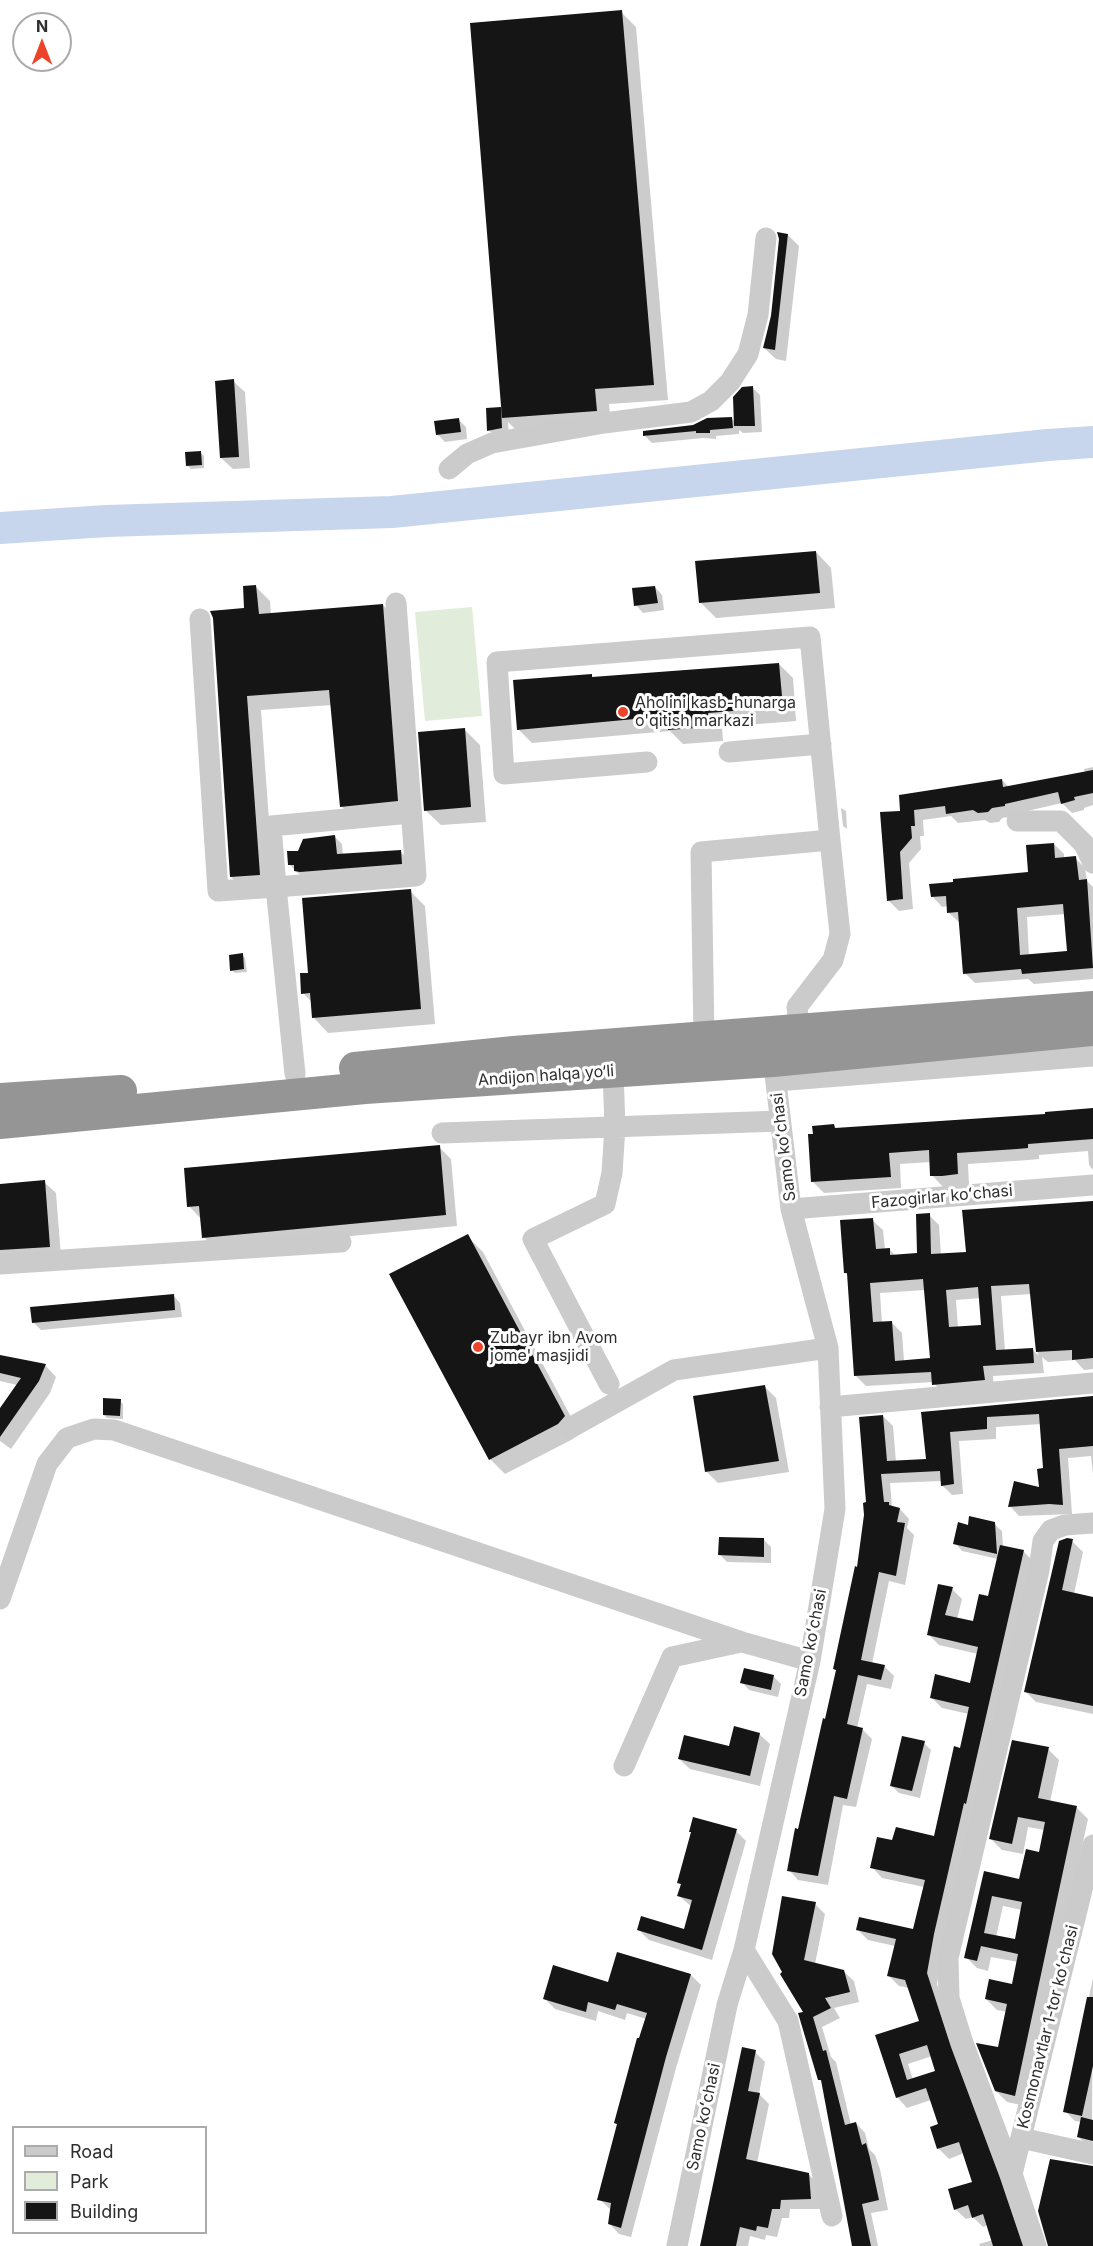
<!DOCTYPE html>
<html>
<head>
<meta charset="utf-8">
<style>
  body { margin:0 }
  #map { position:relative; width:1093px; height:2246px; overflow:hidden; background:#fff; font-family:Inter,sans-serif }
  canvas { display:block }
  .legend { position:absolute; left:12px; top:2126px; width:195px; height:108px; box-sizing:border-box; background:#fff; border:2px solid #ababab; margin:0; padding:8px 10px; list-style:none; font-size:18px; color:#2e2e2e }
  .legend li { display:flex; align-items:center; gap:12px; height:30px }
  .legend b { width:30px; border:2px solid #ababab }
  .north { position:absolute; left:12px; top:12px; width:60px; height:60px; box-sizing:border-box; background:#fff; border:2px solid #ababab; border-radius:50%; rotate:0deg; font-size:16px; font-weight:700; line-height:24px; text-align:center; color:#2e2e2e }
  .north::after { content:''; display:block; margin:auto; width:21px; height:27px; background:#ed4429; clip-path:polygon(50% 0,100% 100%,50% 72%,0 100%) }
</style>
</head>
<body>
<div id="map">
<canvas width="1093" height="2246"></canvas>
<ul class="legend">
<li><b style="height:8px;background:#cbcbcb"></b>Road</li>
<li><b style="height:16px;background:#e1ecdb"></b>Park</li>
<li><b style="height:16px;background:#151515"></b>Building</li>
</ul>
<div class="north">N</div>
</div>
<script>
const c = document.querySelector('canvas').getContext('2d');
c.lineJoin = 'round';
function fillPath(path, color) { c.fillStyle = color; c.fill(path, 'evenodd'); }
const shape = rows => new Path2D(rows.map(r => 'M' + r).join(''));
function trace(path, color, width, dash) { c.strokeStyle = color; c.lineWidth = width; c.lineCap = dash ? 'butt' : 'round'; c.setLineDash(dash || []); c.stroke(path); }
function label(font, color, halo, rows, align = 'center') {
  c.font = font + ' Inter,sans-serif'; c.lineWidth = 6; c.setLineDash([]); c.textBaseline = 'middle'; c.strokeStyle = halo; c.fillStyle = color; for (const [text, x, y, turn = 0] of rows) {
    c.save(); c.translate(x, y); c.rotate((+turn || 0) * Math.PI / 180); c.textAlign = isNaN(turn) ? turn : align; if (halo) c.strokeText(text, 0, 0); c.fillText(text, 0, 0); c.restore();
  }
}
fillPath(shape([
  [472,607,482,716,425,721,415,612]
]), '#e1ecdb');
fillPath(shape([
  [621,12,636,27,668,400,609,404,611,426,519,433,508,422,509,435,496,438,489,430,500,408,503,411],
  [788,235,799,246,786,361,776,359,764,348],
  [233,381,245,392,250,468,233,469,221,458],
  [753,388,760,395,762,432,743,433,739,430,739,434,716,436,716,439,703,438,652,443,645,436,732,419,735,422],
  [459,420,466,427,467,439,445,442,437,434],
  [200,453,204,456,204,468,191,469,188,466],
  [816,552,831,568,835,608,716,618,700,602],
  [256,587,270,601,271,615,383,605,397,619,411,815,356,820,341,806,332,705,261,710,274,889,246,891,231,877,246,610],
  [655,587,662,595,664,610,643,613,636,605],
  [779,664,793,678,796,721,722,727,723,741,683,744,670,731,532,743,518,729,592,676,594,678],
  [465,730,480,745,486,822,441,825,425,810],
  [1093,767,1093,805,1084,808,1084,810,1072,813,1062,803,1014,814,1015,816,1002,818,999,822,990,823,985,820,958,823,951,816,923,820,924,836,920,836,921,849,909,863,913,909,899,911,888,900,902,812,1002,780,1009,787,1085,773,1084,769],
  [841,808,846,811,847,829,843,826],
  [335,837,342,844,343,856,401,852,408,859,409,871,303,878,290,865],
  [1054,844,1064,854,1064,859,1075,858,1085,868,1087,881,1093,887,1093,979,1034,984,1028,979,975,983,965,973,960,923,949,913,948,906,942,907,932,896,1030,874],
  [1066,914,1069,952,1029,956,1027,917],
  [410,891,425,906,435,1024,328,1033,313,1017,312,1002,303,993,309,974],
  [242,955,245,958,247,972,235,973,232,970],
  [1093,1109,1093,1170,1089,1165,1088,1151,1039,1155,1039,1159,1029,1160,968,1164,969,1185,943,1187,932,1175,931,1162,900,1164,901,1188,824,1193,813,1182,834,1126,837,1129,1046,1115],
  [439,1147,451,1159,457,1226,215,1249,204,1237,200,1218,189,1206],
  [44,1182,56,1193,61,1257,0,1262,0,1185],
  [1093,1202,1093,1369,1084,1370,1075,1360,1048,1362,1042,1357,1044,1373,993,1376,994,1390,944,1395,933,1382,866,1386,856,1376,849,1276,845,1273,872,1220,883,1230,885,1250,889,1249,896,1256,919,1255,929,1215,939,1225,941,1255,967,1254],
  [925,1290,932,1360,904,1361,902,1333,892,1323,882,1323,880,1293],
  [1032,1294,1038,1355,1032,1349,1005,1351,1001,1296],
  [981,1298,982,1327,958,1328,956,1300],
  [467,1236,483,1252,579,1432,573,1439,505,1474,490,1459],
  [173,1295,180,1303,182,1317,41,1330,33,1322],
  [0,1356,45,1365,56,1377,50,1393,11,1449,0,1441,0,1410,17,1385,0,1381],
  [764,1386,776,1398,789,1472,718,1483,707,1472],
  [1093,1397,1093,1474,1091,1456,1068,1458,1072,1514,1019,1516,1010,1506,1041,1489,1045,1470,1041,1424,996,1427,996,1439,959,1441,963,1494,952,1495,942,1485,942,1481,890,1483,892,1507,900,1509,909,1519,907,1528,914,1535,905,1585,889,1581,872,1664,884,1666,894,1676,891,1689,867,1684,857,1728,862,1729,872,1739,856,1807,843,1805,828,1885,798,1880,789,1870,826,1720,858,1569,883,1416,893,1426,896,1462,927,1461,923,1413],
  [120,1401,123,1404,123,1419,107,1418,104,1415],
  [994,1524,1002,1531,1003,1547,1024,1552,1034,1562,943,1945,937,1984,961,2059,1029,2246,980,2246,979,2244,993,2240,988,2225,983,2227,973,2217,966,2219,955,2209,973,2183,964,2153,949,2159,939,2149,932,2128,939,2125,931,2100,907,2108,897,2097,877,2036,921,2022,910,1988,899,1986,889,1976,895,1946,868,1940,858,1930,914,1931,924,1887,882,1878,872,1867,894,1842,935,1838,961,1749,969,1714,942,1708,932,1698,971,1684,978,1654,939,1645,929,1635,952,1589,962,1599,957,1619,974,1623,989,1597,998,1559,962,1551,955,1543,969,1526],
  [932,2056,937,2072,913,2080,908,2064],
  [764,1540,771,1547,771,1563,727,1562,720,1555],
  [1072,1541,1083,1552,1074,1594,1093,1598,1093,1714,1036,1702,1025,1691],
  [773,1676,781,1684,778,1697,749,1690,742,1682],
  [759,1734,770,1744,760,1786,690,1769,679,1759,730,1748],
  [924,1743,931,1750,920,1798,899,1793,891,1785],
  [1048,1749,1059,1760,1050,1802,1077,1808,1088,1819,1026,2106,1007,2102,996,2091,999,2048,1007,2012,997,2010,986,1999,1013,1985,1018,1962,991,1957,988,1971,977,1968,966,1957,985,1873,1021,1881,1040,1854,1045,1830,1028,1827,1023,1854,1002,1850,991,1839],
  [1003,1906,1022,1910,1016,1941,996,1937],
  [736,1831,746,1841,712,1960,649,1940,639,1930,685,1931,692,1907,679,1896,682,1886,679,1882],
  [815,1904,825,1914,815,1964,843,1971,854,1981,859,2002,834,2008,840,2018,822,2027,831,2057,836,2062,851,2125,856,2123,865,2133,869,2149,875,2155,880,2169,888,2210,871,2213,878,2246,853,2246,824,2084,819,2079,806,2013,782,1974],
  [691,1975,701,1985,676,2068,631,2237,619,2234,609,2223,611,2210,599,2199,619,2126,615,2123,646,2019,627,2013,625,2020,598,2011,596,2021,555,2009,545,1999,609,1984],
  [1093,1978,1092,2121,1093,2151,1078,2137,1081,2122,1075,2121,1065,2111],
  [755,2052,765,2062,759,2094,769,2104,757,2163,808,2174,819,2184,820,2209,790,2209,789,2218,782,2218,777,2237,766,2235,765,2240,750,2236,748,2246,701,2246]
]), '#0003');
trace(shape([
  [0,528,107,521,392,512,1048,445,1093,442]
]), '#c7d6ed', 32);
fillPath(shape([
  [622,10,654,385,595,389,597,411,502,418,470,23],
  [777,232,788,234,775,350,763,348,771,316,779,239],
  [234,379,239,457,220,458,215,381],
  [753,386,755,426,734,426,733,397,742,387],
  [501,407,502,428,487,431,486,408],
  [732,417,733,428,710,430,710,433,696,433,696,431,643,436,643,431,693,425,707,418],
  [459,418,461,432,436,435,434,421],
  [201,451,202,465,186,466,185,452],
  [816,551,820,593,699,603,695,561],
  [256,585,259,614,383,604,398,801,340,807,329,690,247,696,260,875,230,877,213,618,210,611,244,608,243,586],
  [655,586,658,603,634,606,632,588],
  [779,663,783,707,708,713,709,727,668,730,667,716,517,730,513,680,592,674,592,677],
  [465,728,471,807,424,811,418,732],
  [1093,770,1093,793,1074,797,1075,800,1061,804,1058,792,1005,804,1005,806,992,808,988,812,978,813,973,810,946,814,945,806,914,810,915,826,911,826,912,838,900,852,903,899,887,901,880,812,900,811,899,795,1002,779,1003,787],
  [335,835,337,854,401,850,402,864,300,872,294,871,294,865,288,865,287,851,298,851,303,839],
  [1054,843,1055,858,1076,856,1079,880,1087,879,1093,968,1022,974,1021,969,963,974,958,912,947,913,946,896,931,897,929,884,953,882,953,879,1028,872,1026,845],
  [1063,904,1067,951,1020,955,1017,908],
  [411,889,421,1009,312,1018,310,993,301,994,300,973,308,973,302,898],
  [243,953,244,969,230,971,229,955],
  [1093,1108,1093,1139,1028,1144,1028,1148,1017,1149,957,1153,958,1174,942,1176,930,1176,929,1150,889,1153,891,1177,811,1182,808,1134,813,1134,812,1126,834,1124,835,1128,1045,1114,1045,1112],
  [440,1145,446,1215,202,1238,199,1206,187,1207,184,1168],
  [45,1180,50,1247,0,1250,0,1184],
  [1093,1201,1093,1358,1072,1360,1072,1350,1036,1352,1029,1284,991,1286,996,1350,1033,1348,1034,1363,983,1366,985,1380,932,1385,931,1372,854,1376,847,1273,844,1273,840,1220,873,1218,876,1249,890,1248,890,1255,917,1253,916,1214,930,1213,931,1254,966,1252,962,1210],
  [923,1279,930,1358,895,1361,892,1321,873,1322,870,1283],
  [978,1287,981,1325,949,1327,946,1290],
  [468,1234,565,1416,558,1424,489,1460,389,1274],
  [174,1294,175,1310,32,1323,30,1307],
  [0,1355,46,1364,39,1381,0,1437,0,1408,21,1378,0,1373],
  [765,1385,779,1461,705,1472,693,1396],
  [1093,1396,1093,1446,1059,1449,1063,1505,1049,1504,1008,1507,1014,1481,1039,1487,1037,1469,1043,1468,1039,1414,987,1417,987,1429,950,1432,954,1484,941,1486,940,1471,881,1474,884,1502,889,1502,889,1505,900,1508,897,1522,905,1523,896,1576,879,1572,861,1660,885,1665,881,1680,858,1675,847,1724,863,1728,847,1799,834,1796,818,1876,787,1871,795,1828,798,1829,823,1718,825,1719,836,1670,833,1669,855,1566,857,1567,864,1515,863,1503,866,1502,859,1417,883,1415,887,1461,926,1459,921,1412],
  [103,1398,121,1399,120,1416,103,1415],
  [969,1516,995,1522,997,1554,953,1544,958,1522,968,1525],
  [719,1537,764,1538,764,1557,718,1555],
  [1067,1538,1073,1539,1062,1590,1093,1597,1093,1706,1024,1692,1059,1541],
  [1000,1545,1024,1550,966,1804,964,1803,934,1934,927,1973,951,2047,1000,2178,1023,2246,993,2246,983,2214,972,2218,968,2205,954,2210,948,2189,972,2182,959,2142,937,2149,930,2127,938,2124,926,2088,896,2098,875,2035,919,2021,905,1980,887,1976,896,1939,856,1930,859,1917,913,1929,925,1880,870,1868,877,1837,892,1840,896,1827,934,1836,954,1746,960,1748,969,1707,930,1698,935,1674,970,1683,978,1647,927,1635,938,1584,953,1587,945,1615,973,1621,979,1594,988,1596],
  [927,2045,935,2071,907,2080,899,2054],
  [744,1668,774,1675,771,1690,740,1683],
  [734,1726,760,1733,750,1776,678,1759,684,1735,729,1746],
  [902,1736,925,1741,912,1791,890,1786],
  [1012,1740,1049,1747,1038,1798,1077,1806,1015,2096,995,2091,976,2043,998,2047,1007,2004,985,1999,989,1979,1012,1984,1018,1954,981,1946,977,1961,964,1958,984,1871,1019,1879,1026,1849,1039,1852,1045,1822,1018,1817,1012,1844,989,1839],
  [992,1896,1022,1902,1015,1939,984,1933],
  [693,1817,737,1829,702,1950,637,1930,641,1916,684,1929,692,1900,677,1896,681,1884,677,1883,691,1832,689,1832],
  [782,1896,816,1902,804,1960,844,1970,850,1992,825,1998,831,2008,813,2017,823,2051,826,2050,845,2125,856,2122,862,2145,866,2143,870,2158,879,2200,862,2204,871,2246,852,2246,821,2080,818,2080,798,2013,803,2012,780,1974,782,1972,772,1954],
  [617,1952,691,1974,666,2057,621,2228,608,2224,611,2203,597,2200,617,2124,614,2123,637,2038,639,2038,647,2013,617,2004,615,2010,588,2002,586,2012,543,1999,553,1965,608,1982],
  [1087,1997,1093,1997,1093,2066,1082,2116,1063,2112],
  [742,2047,756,2050,748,2091,760,2093,746,2159,809,2173,811,2199,781,2200,780,2209,772,2209,768,2228,757,2226,756,2231,740,2227,736,2246,700,2246],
  [1081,2117,1093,2120,1093,2141,1077,2137],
  [1050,2159,1093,2166,1093,2246,1048,2246,1038,2211]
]), '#151515');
trace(shape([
  [449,469,467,454,492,443,604,423,691,412,711,401,730,382,748,354,758,315,766,238],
  [200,619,218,891,276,887,271,826,411,813],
  [729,752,821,744],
  [647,762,504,774,497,662,810,637,830,840],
  [1017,821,1061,821,1084,844,1093,863],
  [704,1039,701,852,830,840,840,934,833,960,797,1007,799,1031],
  [295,1074,276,887,416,876,396,603],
  [776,1081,1093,1056],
  [442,1133,780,1121],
  [791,1209,1093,1185],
  [0,1264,341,1242],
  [609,1384,533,1239,605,1204,612,1173,615,1127,613,1071],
  [830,1407,1093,1383],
  [570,1428,674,1370,828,1348],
  [0,1599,47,1464,67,1438,94,1429,114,1430,742,1642,810,1661],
  [624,1766,672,1657,741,1642],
  [744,1950,788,2021,832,2216],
  [1021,2138,1093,2154],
  [1012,2174,1093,1845],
  [677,2246,727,2005,744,1950,810,1661,835,1509,828,1348,791,1209,772,1049],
  [1036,2246,1012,2174,963,2043,949,1998,948,1958,1039,1570,1043,1541,1051,1530,1065,1525,1093,1523]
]), '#cbcbcb', 21);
trace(shape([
  [355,1068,514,1052,1093,1007],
  [0,1099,121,1091],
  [0,1123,365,1088,773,1061,1093,1030]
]), '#959595', 32);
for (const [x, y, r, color] of [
  [623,712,6,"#ed4429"],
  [478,1347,6,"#ed4429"]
]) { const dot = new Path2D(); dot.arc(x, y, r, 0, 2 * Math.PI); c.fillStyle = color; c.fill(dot); trace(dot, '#fff', 2); }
label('16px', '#2e2e2e', '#fff', [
  ["Aholini kasb-hunarga",635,703],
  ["o'qitish markazi",635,721],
  ["Zubayr ibn Avom",490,1338],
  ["jome' masjidi",490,1356]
], 'left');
label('16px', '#2e2e2e', '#fff', [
  ["Andijon halqa yo‘li",546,1076,-4],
  ["Samo koʻchasi",784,1147,-97],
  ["Fazogirlar koʻchasi",942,1197,-5],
  ["Samo koʻchasi",811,1643,-79],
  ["Kosmonavtlar 1-tor koʻchasi",1048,2027,-76],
  ["Samo koʻchasi",704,2117,-78]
]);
</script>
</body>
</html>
